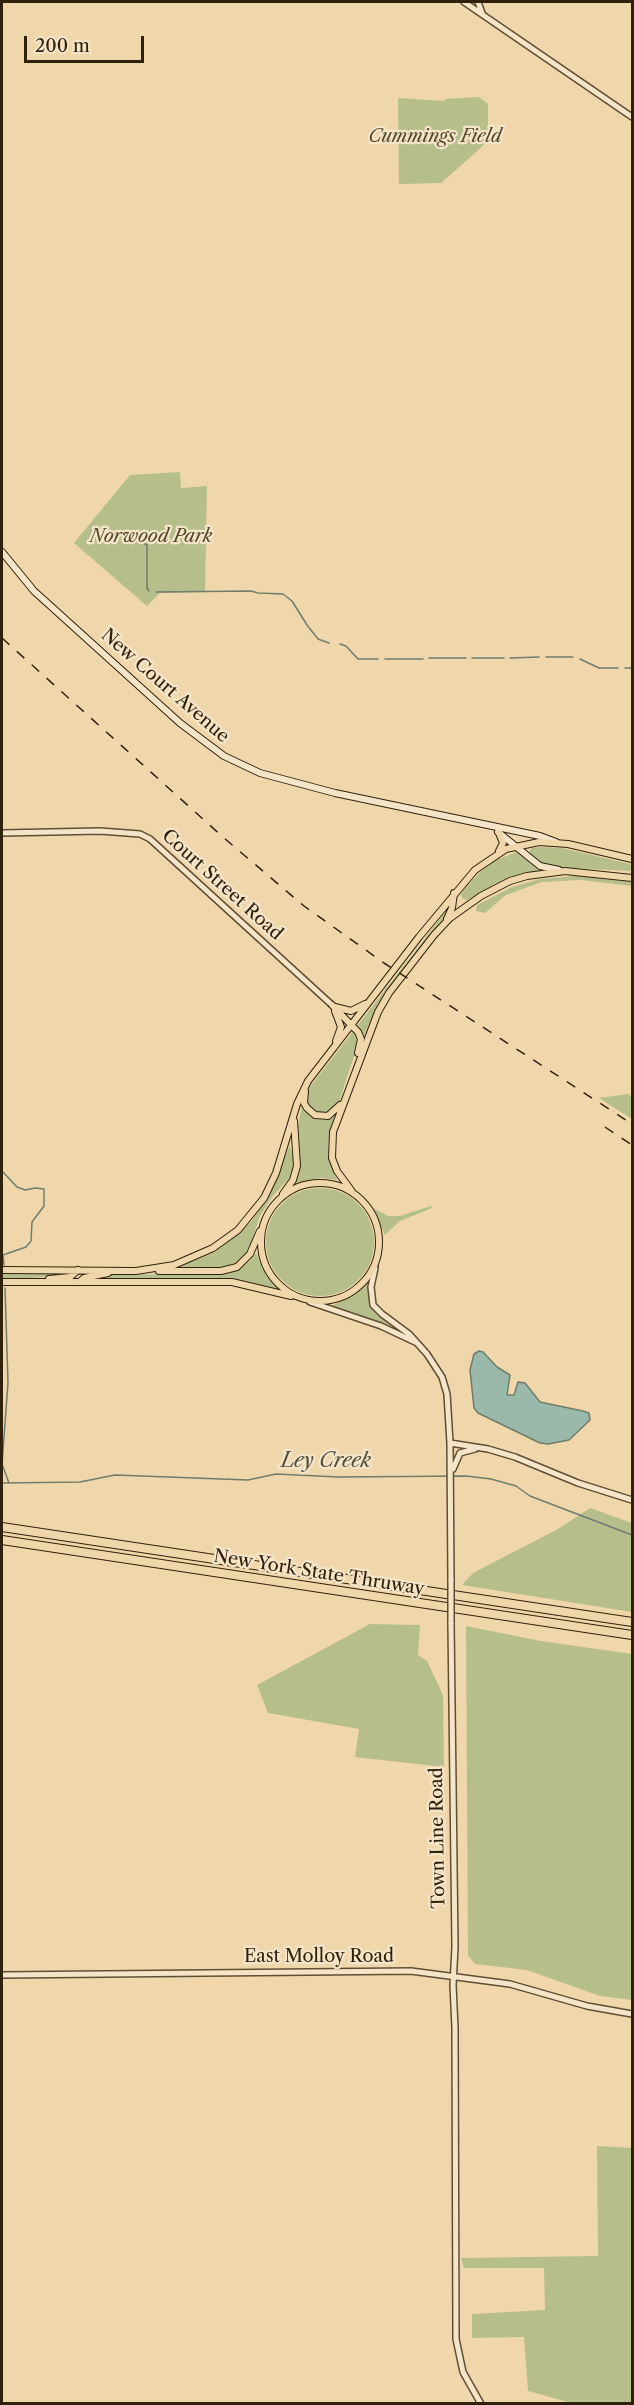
<!DOCTYPE html>
<html>
<head>
<meta charset="utf-8">
<style>
  body { margin:0 }
  #map { position:relative; width:634px; height:2405px; overflow:hidden; background:#f0d7ab; font-family:"Libre Caslon Text",serif }
  canvas { display:block }
  .frame { position:absolute; inset:0; border:3px solid #30210d; pointer-events:none }
  .scale { position:absolute; left:24px; top:36px; width:120px; height:27px; box-sizing:border-box; border:3px solid #30210d; border-top:0; padding-left:8px; font-size:18px; line-height:21px; white-space:nowrap; color:#30210d; -webkit-text-stroke:4px #f5e5c8; paint-order:stroke }
</style>
</head>
<body>
<div id="map">
<canvas width="634" height="2405"></canvas>
<div class="frame"></div>
<div class="scale">200 m</div>
</div>
<script>
const c = document.querySelector('canvas').getContext('2d');
c.lineJoin = 'round';
function fillPath(path, color) { c.fillStyle = color; c.fill(path, 'evenodd'); }
const shape = rows => new Path2D(rows.map(r => 'M' + r).join(''));
function trace(path, color, width, dash) { c.strokeStyle = color; c.lineWidth = width; c.lineCap = dash ? 'butt' : 'round'; c.setLineDash(dash || []); c.stroke(path); }
function label(font, color, halo, rows, align = 'center') {
  c.font = font + ' "Libre Caslon Text",serif'; c.lineWidth = 4.5; c.setLineDash([]); c.textBaseline = 'middle'; c.strokeStyle = halo; c.fillStyle = color; for (const [text, x, y, turn = 0] of rows) {
    c.save(); c.translate(x, y); c.rotate((+turn || 0) * Math.PI / 180); c.textAlign = isNaN(turn) ? turn : align; if (halo) c.strokeText(text, 0, 0); c.fillText(text, 0, 0); c.restore();
  }
}
fillPath(shape([
  [479,97,488,104,488,131,483,146,441,183,399,184,398,98,445,101,445,99],
  [180,472,181,488,207,486,205,592,160,593,147,606,74,543,130,475],
  [540,847,562,848,630,864,632,868,629,871,550,867,540,864,529,854,531,848],
  [519,851,539,870,505,879,467,900,462,898,461,894,463,891,480,872,494,861],
  [576,876,624,881,632,883,632,886,581,880,542,882,506,895,485,913,476,911,477,905,512,887,540,879],
  [451,905,447,914,383,997,373,1015,363,1039,357,1026],
  [354,1030,358,1035,358,1044,338,1105,329,1113,317,1113,309,1107,307,1102,309,1088],
  [628,1094,632,1097,632,1119,599,1098],
  [302,1105,310,1116,316,1119,328,1120,336,1115,329,1135,328,1151,332,1169,337,1180,321,1178,294,1185,300,1171,298,1126],
  [290,1145,294,1163,292,1175,272,1197,260,1216,251,1243,245,1255,235,1263,224,1267,176,1268,215,1252,251,1222,272,1190],
  '266 1242a54 54 0 1 1 108 0a54 54 0 1 1-108 0Z',
  [431,1206,432,1208,400,1221,385,1235,373,1208,388,1216,400,1216],
  [256,1253,267,1277,282,1292,232,1279,89,1279,113,1275,224,1273,238,1269,250,1261],
  [2,1274,69,1274,69,1275,2,1280],
  [369,1282,368,1297,373,1311,395,1329,331,1306,354,1296],
  [590,1508,632,1523,632,1612,462,1585,473,1573,558,1529],
  [370,1624,420,1625,418,1655,427,1661,443,1695,444,1767,355,1757,359,1729,268,1713,257,1685],
  [466,1626,541,1641,632,1654,632,2000,600,1996,527,1970,475,1964,468,1955],
  [597,2146,632,2148,632,2402,571,2403,528,2391,524,2337,472,2338,472,2314,545,2310,544,2268,464,2268,461,2258,598,2256]
]), '#b6bf8b');
const water = shape([
  [479,1351,483,1352,497,1367,510,1375,507,1395,514,1395,518,1382,525,1383,540,1402,583,1411,589,1413,590,1420,569,1440,548,1444,540,1443,478,1413,474,1408,470,1370,474,1354,479,1351]
]);
fillPath(water, '#9ab9ab');
trace(water, '#707c6c', 1.5);
trace(shape([
  [143,543,147,545,147,588,149,591],
  [156,592,251,591,258,593,283,594,292,601,307,625,318,639,329,643],
  [340,644,346,646,358,659,378,659],
  [546,657,573,657],
  [429,658,466,658],
  [472,658,504,658],
  [510,658,539,657],
  [385,659,423,659],
  [580,659,599,668,618,668],
  [625,668,632,668],
  [2,1171,17,1187,25,1190,35,1188,44,1189,44,1206,32,1222,31,1241,26,1247,3,1255,4,1265],
  [5,1288,8,1383,2,1464,9,1483],
  [2,1483,80,1482,115,1475,248,1480,276,1474,338,1477,466,1476,491,1479,516,1486,530,1496,632,1535]
]), '#707c6c', 1.5);
const tertiary = shape([
  [464,2,632,117],
  [478,2,482,13],
  [2,833,100,831,140,834,150,839,332,1005],
  [375,1268,371,1287,373,1305,382,1314,409,1334,427,1354,442,1377,447,1394,450,1443,451,1581],
  [310,1302,381,1326,415,1342],
  [450,1443,488,1449,515,1457,578,1483,632,1500],
  [453,1469,460,1453,475,1449],
  [451,1623,455,1947,453,1985,455,2028,456,2339,463,2372,481,2404],
  [2,1975,411,1971,510,1984,587,2006,632,2014]
]);
const secondary = shape([
  [2,552,34,591,180,723,224,756,260,773,335,793,540,836,556,842],
  [498,832,540,866,559,870]
]);
const primary = shape([
  [499,833,503,843,499,851],
  [447,919,452,908,454,893],
  [332,1005,358,1032,361,1039,358,1053],
  [335,1007,351,1011,365,1004],
  [335,1011,341,1027,336,1041],
  [305,1091,304,1103,307,1108,315,1115,328,1116,340,1105],
  '261 1242a59 59 0 1 1 118 0a59 59 0 1 1-118 0Z',
  [351,1190,337,1171,332,1158,333,1132,378,1012,389,993,434,935,450,918,481,896,510,881,527,876,565,871,632,878],
  [283,1194,293,1180,297,1166,294,1121],
  [2,1270,136,1271,174,1265,213,1248,238,1230,264,1198,276,1173,297,1104,308,1081,419,937,475,870,506,849,539,842,568,844,632,859],
  [159,1271,221,1271,237,1267,250,1254,260,1231],
  [49,1279,70,1277,78,1270],
  [2,1282,232,1282,291,1296],
  [79,1282,84,1278,108,1273]
]);
const motorway = shape([
  [2,1527,632,1622],
  [2,1540,632,1635]
]);
trace(tertiary, '#604e34', 8);
trace(secondary, '#30210d', 8);
trace(primary, '#30210d', 8);
trace(motorway, '#30210d', 10);
trace(tertiary, '#f5e5c8', 5);
trace(secondary, '#f5e5c8', 6);
trace(primary, '#f0d7ab', 6);
trace(motorway, '#f0d7ab', 8);
trace(shape([
  [2,638,224,838,304,906,384,963,632,1124],
  [605,1127,632,1145]
]), '#30210d', 1.5, [10, 10]);
const tertiaryBridge = shape([
  [451,1581,451,1623]
]);
trace(tertiaryBridge, '#604e34', 8, []);
trace(tertiaryBridge, '#f5e5c8', 5);
label('italic 18px', '#52482c', '#f5e5c8', [
  ["Cummings Field",435,137],
  ["Norwood Park",151,537]
]);
label('18px', '#30210d', '#f5e5c8', [
  ["New Court Avenue",165,686,41],
  ["Court Street Road",222,885,42],
  ["New York State Thruway",319,1573,9],
  ["Town Line Road",438,1838,-91],
  ["East Molloy Road",319,1957]
]);
label('italic 20px', '#504f3c', '#f5e5c8', [
  ["Ley Creek",326,1461]
]);
</script>
</body>
</html>
